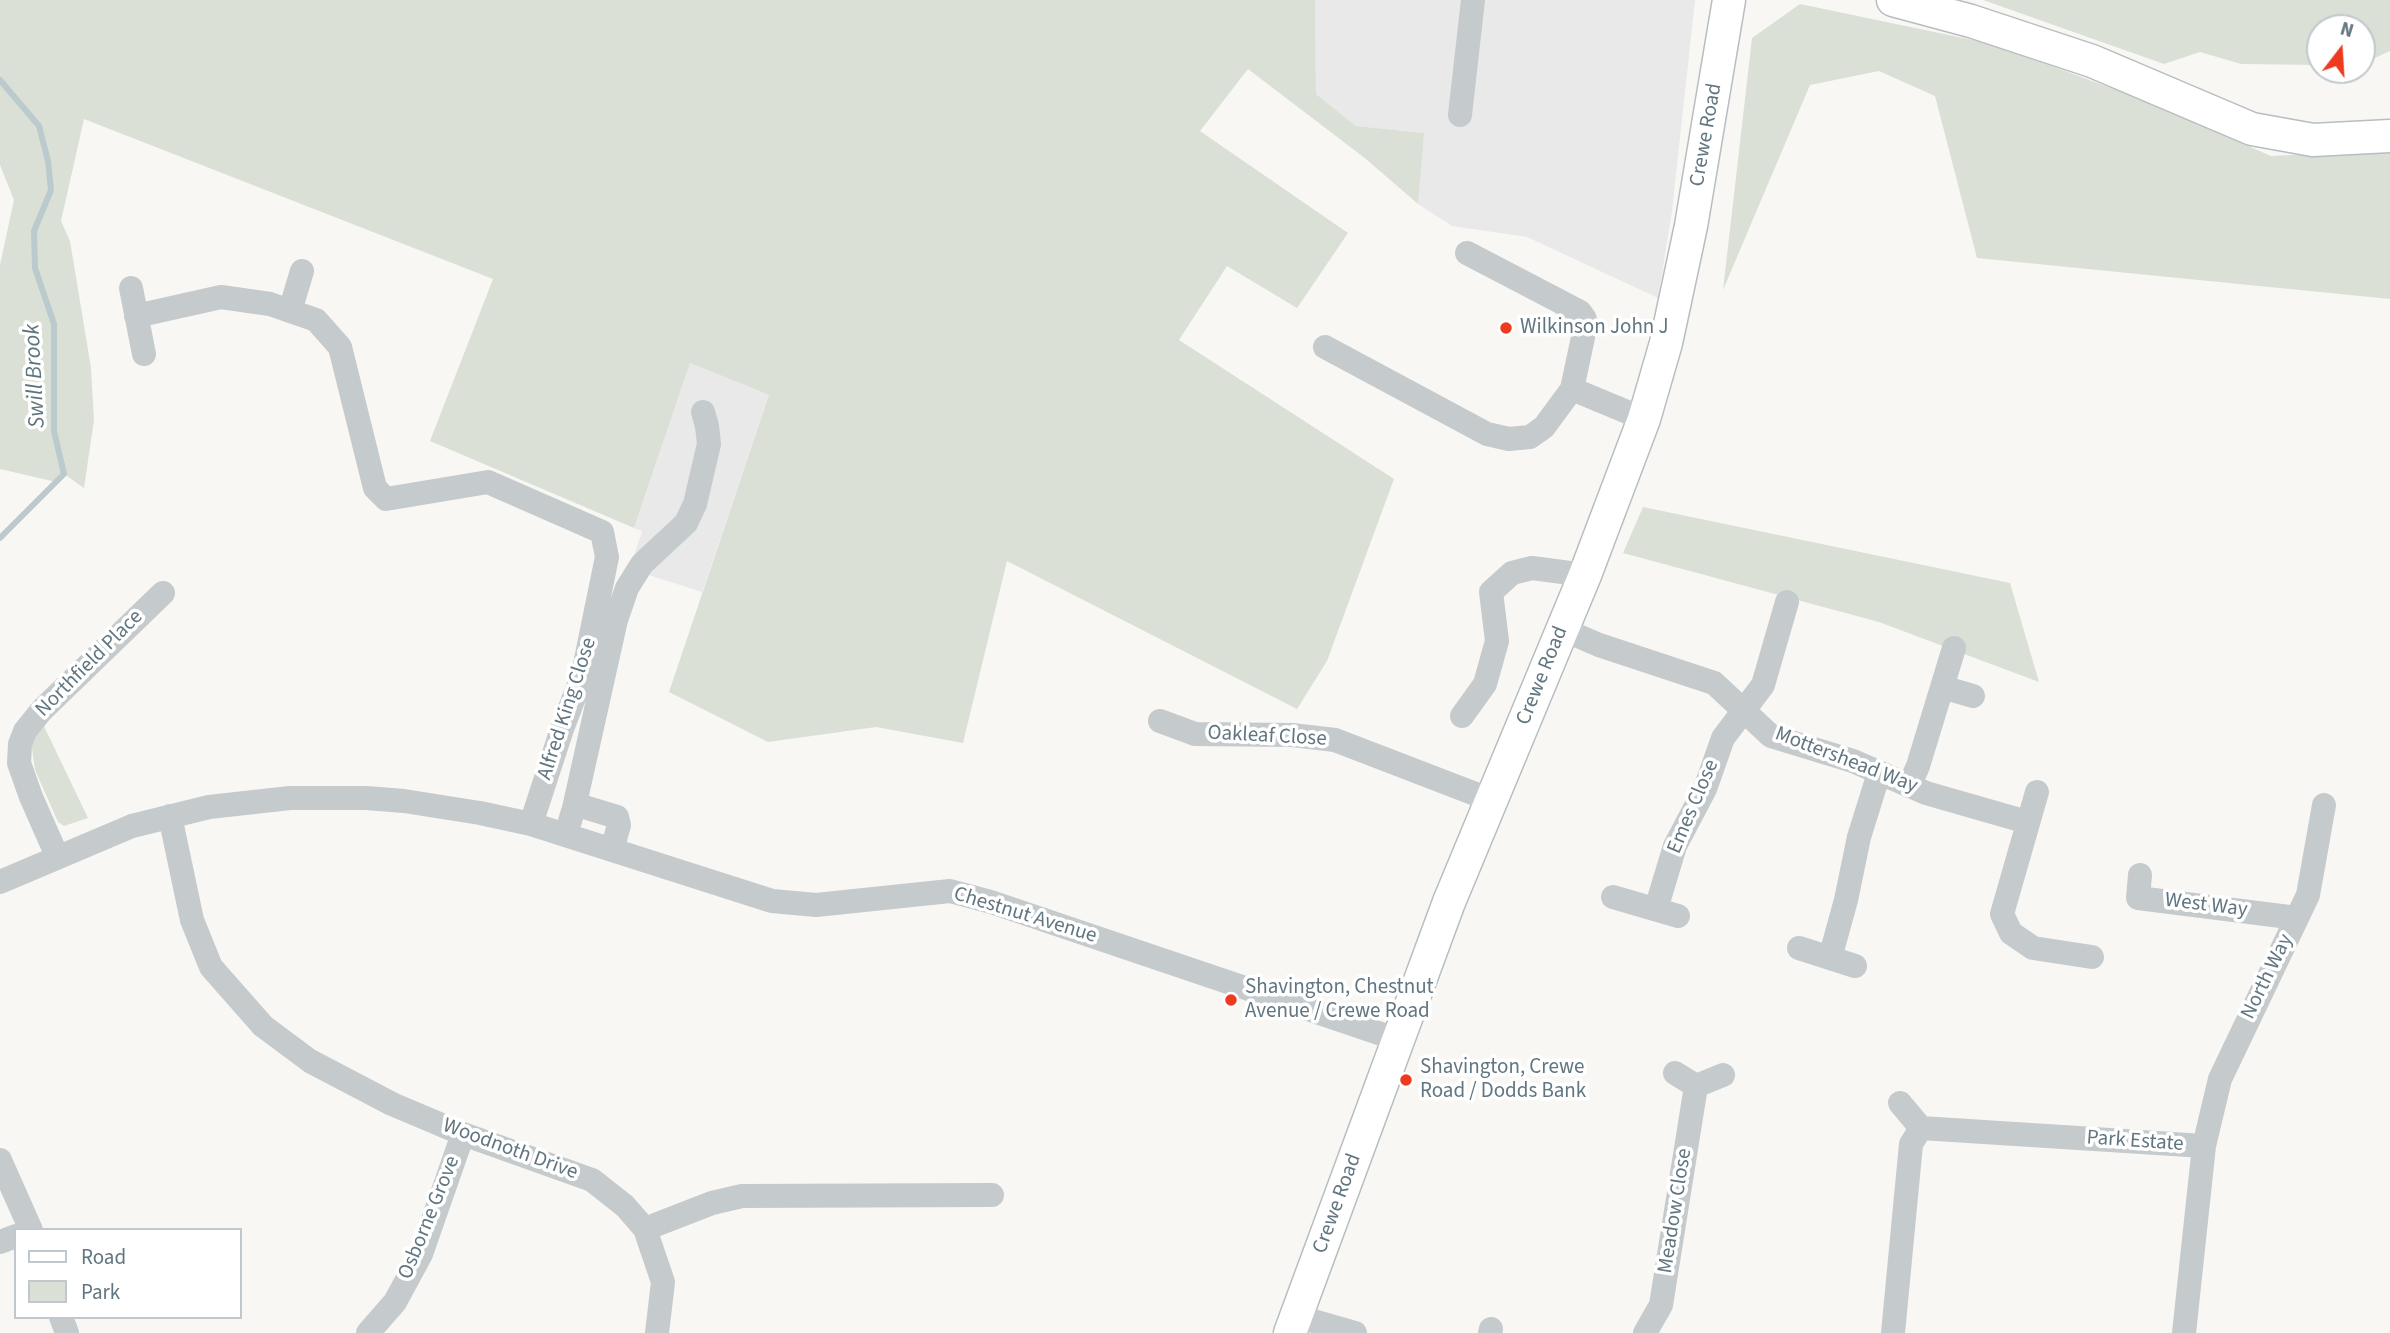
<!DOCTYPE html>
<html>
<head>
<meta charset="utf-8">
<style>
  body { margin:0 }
  #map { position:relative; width:2390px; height:1333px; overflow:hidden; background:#f8f7f4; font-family:"Source Sans 3",sans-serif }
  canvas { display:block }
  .legend { position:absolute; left:14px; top:1228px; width:228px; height:91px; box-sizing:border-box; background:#fff; border:2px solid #c0c8cd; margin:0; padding:9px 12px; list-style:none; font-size:21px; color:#617681 }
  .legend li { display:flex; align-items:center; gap:14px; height:35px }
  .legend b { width:35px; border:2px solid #c0c8cd }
  .north { position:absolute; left:2306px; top:14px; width:70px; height:70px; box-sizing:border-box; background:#fff; border:2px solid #c0c8cd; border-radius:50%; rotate:17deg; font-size:19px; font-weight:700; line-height:28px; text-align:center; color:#617681 }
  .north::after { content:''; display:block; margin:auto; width:24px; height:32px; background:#ee3a1e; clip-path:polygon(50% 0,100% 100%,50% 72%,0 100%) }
</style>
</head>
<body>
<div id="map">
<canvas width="2390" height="1333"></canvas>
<ul class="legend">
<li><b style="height:9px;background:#fff"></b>Road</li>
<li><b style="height:19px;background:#dae0d5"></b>Park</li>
</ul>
<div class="north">N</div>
</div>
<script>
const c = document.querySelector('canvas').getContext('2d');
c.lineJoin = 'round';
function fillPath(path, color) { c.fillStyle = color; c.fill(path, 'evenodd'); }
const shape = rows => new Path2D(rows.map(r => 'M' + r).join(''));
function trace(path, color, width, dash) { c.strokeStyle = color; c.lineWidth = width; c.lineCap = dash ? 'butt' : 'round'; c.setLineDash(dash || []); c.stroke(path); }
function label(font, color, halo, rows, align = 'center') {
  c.font = font + ' "Source Sans 3",sans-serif'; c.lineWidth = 7; c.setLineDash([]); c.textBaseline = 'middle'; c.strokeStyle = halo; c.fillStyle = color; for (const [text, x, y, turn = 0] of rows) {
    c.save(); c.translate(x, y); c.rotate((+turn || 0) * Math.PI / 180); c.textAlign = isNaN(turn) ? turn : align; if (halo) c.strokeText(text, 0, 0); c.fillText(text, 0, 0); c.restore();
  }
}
fillPath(shape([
  [1315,0,1695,0,1672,211,1658,298,1527,237,1452,226,1418,204,1423,133,1356,126,1316,94],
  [690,363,769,395,702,592,630,569,642,531,634,528]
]), '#e8e9e8');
fillPath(shape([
  [0,0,1315,0,1316,94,1356,126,1424,133,1418,204,1366,159,1248,69,1200,131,1348,233,1297,308,1227,266,1179,340,1394,479,1327,661,1297,709,1007,561,963,743,876,727,768,742,669,692,769,395,690,363,634,528,430,441,493,279,84,119,61,221,70,241,91,368,94,420,84,488,64,474,56,482,0,469,0,265,14,200,0,165],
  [1983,0,2390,0,2390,51,2362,64,2362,28,2320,28,2320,65,2241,64,2200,52,2164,64],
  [1800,4,1992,44,2138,98,2271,156,2390,150,2390,299,1977,258,1935,96,1879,71,1810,85,1723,290,1752,38],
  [1643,507,2010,583,2039,682,1879,622,1623,553],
  [42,722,88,818,64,826,58,822,35,770,31,741]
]), '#dae0d5');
trace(shape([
  [0,80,39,126,48,161,51,190,34,231,35,268,54,324,54,431,64,474,0,538]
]), '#bbcacd', 6);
const major = shape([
  [1893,0,1971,21,2092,61,2252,129,2313,140,2390,136],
  [1290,1333,1449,902,1585,575,1644,419,1666,343,1691,226,1729,0]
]);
trace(major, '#b8bdc0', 35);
trace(shape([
  [1460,115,1473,0],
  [1467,253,1580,312,1585,319,1585,328,1572,389],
  [131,288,144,354],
  [290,311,302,271],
  [136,316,221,297,270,304,316,320,340,347,375,488,386,499,488,482,602,532,607,557,583,674,562,729,531,824],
  [1325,347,1487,434,1509,439,1530,437,1544,427,1572,389,1644,419],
  [1562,629,1599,645,1714,683,1771,736,1853,761,1926,793,2027,822],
  [1942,687,1973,696],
  [1462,716,1485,684,1497,641,1491,592,1512,573,1532,568,1585,575],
  [1160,721,1195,734,1292,735,1335,740,1491,800],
  [1909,786,1918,766,1954,648],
  [2037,792,2002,914,2011,933,2033,948,2092,957],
  [574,808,616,620,627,588,642,564,686,523,695,504,709,444,707,426,703,412],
  [170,816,192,920,211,967,263,1026,310,1061,392,1104,463,1134,592,1180,625,1206,645,1229,712,1203,742,1196,992,1195],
  [570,821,574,808,581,806,617,817,619,825,612,850],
  [57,856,31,797,19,763,20,744,25,731,42,710,163,593],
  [2140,875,2138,898,2297,918],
  [0,882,132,826,209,807,290,798,366,798,404,801,480,813,531,824,772,901,816,905,950,891,991,902,1399,1040],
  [1613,897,1678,916],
  [1656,909,1675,846,1705,789,1723,738,1763,685,1787,602],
  [1799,948,1855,966],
  [1830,958,1846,900,1859,837,1879,773],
  [1696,1086,1723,1075],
  [1900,1103,1921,1128,2204,1146,2184,1333],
  [2204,1146,2220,1079,2308,895,2324,805],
  [0,1160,31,1230],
  [645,1229,663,1282,657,1333],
  [0,1242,16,1236],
  [1296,1316,1355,1333],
  [61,1317,67,1333],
  [368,1333,395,1302,421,1254,463,1134],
  [1490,1333,1491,1329],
  [1645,1333,1661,1305,1696,1086,1675,1073],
  [1893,1333,1911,1144,1921,1128]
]), '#c5cacc', 24);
trace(major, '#fff', 32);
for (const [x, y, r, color] of [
  [1506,328,7,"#ee3a1e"],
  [1231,1000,7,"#ee3a1e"],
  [1406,1080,7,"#ee3a1e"]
]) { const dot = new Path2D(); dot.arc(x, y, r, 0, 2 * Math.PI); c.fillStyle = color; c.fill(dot); trace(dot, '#fff', 2.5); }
label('21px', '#617681', '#fff', [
  ["Crewe Road",1707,135,-80],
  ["Northfield Place",90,664,-45],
  ["Crewe Road",1543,676,-68],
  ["Alfred King Close",568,709,-72],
  ["Oakleaf Close",1267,737,3],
  ["Mottershead Way",1846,761,21],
  ["Emes Close",1694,807,-67],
  ["West Way",2206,906,7],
  ["Chestnut Avenue",1025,916,17],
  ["North Way",2268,977,-64],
  ["Park Estate",2135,1142,4],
  ["Woodnoth Drive",510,1150,20],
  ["Crewe Road",1338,1204,-70],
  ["Meadow Close",1676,1211,-81],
  ["Osborne Grove",430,1218,-68]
]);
label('21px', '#617681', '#fff', [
  ["Wilkinson John J",1520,328],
  ["Shavington, Chestnut",1245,988],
  ["Avenue / Crewe Road",1245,1012],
  ["Shavington, Crewe",1420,1068],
  ["Road / Dodds Bank",1420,1092]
], 'left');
label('italic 23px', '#5b767c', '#fff', [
  ["Swill Brook",36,376,-93]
]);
</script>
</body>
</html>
